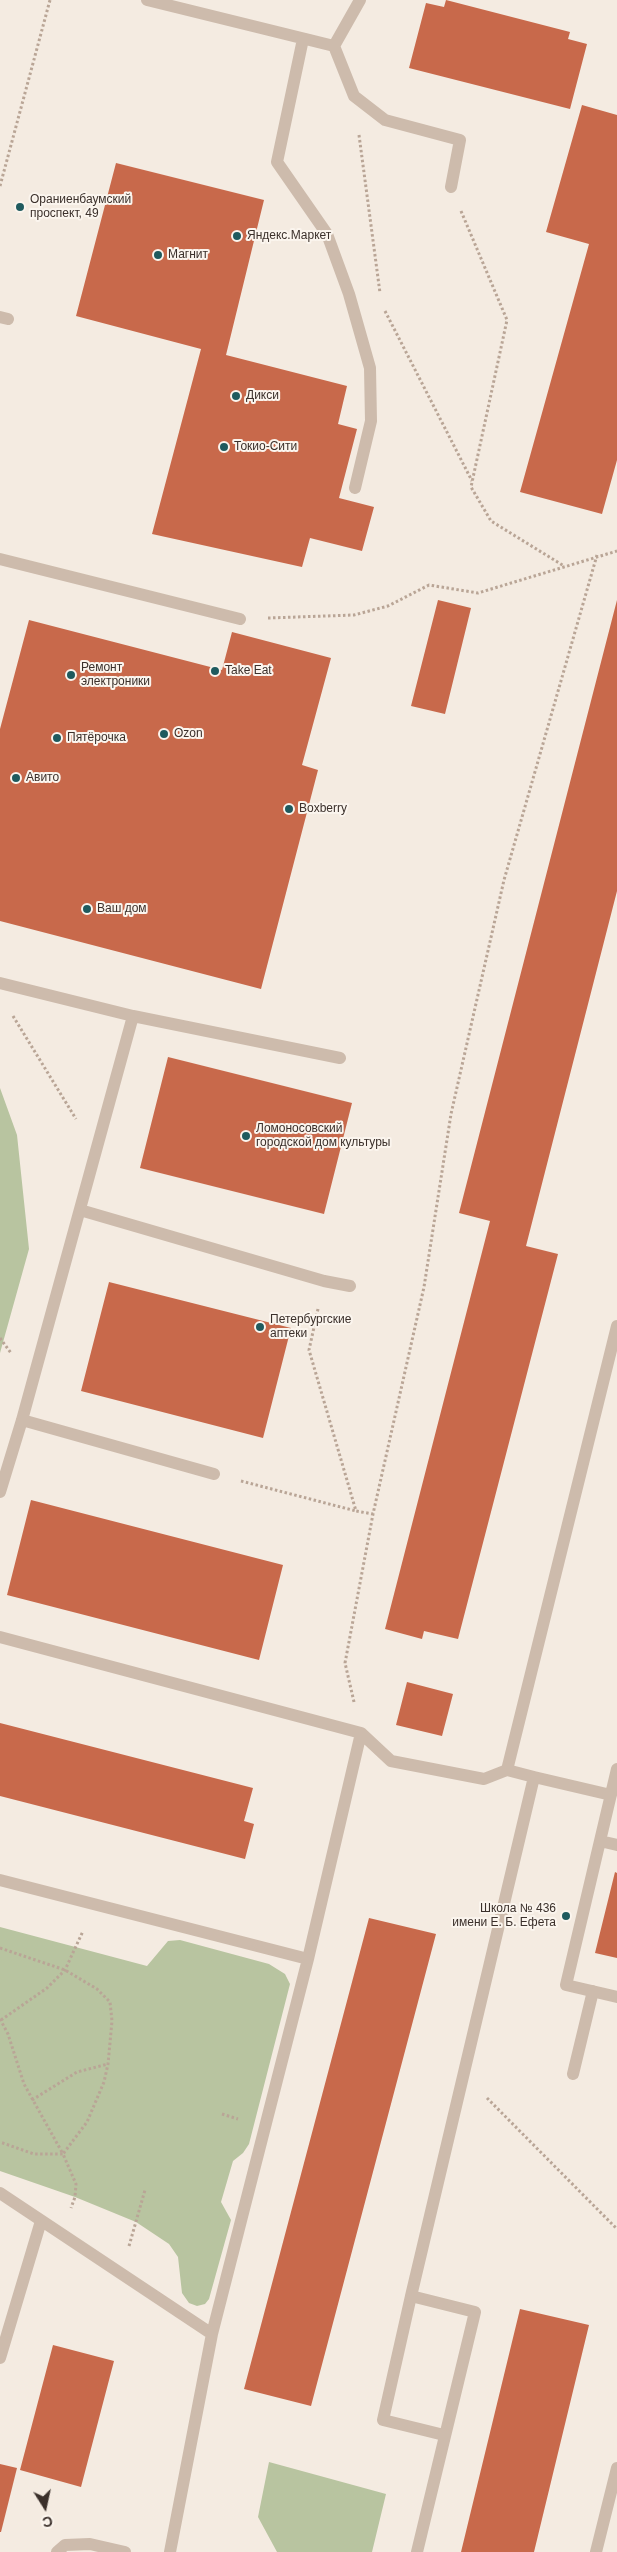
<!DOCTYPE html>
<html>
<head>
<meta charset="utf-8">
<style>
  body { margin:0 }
  #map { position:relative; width:617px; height:2552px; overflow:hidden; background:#f4ebe1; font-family:Helvetica,sans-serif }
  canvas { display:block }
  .north { position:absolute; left:20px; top:2482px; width:50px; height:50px; -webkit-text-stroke:4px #fbf5ee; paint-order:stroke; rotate:170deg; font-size:14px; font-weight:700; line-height:20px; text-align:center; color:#3b302b }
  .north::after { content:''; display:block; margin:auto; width:18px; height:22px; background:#3b302b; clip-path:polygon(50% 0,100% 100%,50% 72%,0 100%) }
</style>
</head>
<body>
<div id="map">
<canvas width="617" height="2552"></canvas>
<div class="north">С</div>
</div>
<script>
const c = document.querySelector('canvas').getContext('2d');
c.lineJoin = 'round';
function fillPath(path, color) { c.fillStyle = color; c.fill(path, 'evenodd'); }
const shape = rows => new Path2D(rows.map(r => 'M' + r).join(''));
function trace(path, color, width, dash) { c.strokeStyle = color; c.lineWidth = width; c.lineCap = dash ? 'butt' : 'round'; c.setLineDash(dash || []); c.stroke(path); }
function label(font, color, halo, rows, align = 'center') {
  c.font = font + ' Helvetica,sans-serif'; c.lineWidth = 4; c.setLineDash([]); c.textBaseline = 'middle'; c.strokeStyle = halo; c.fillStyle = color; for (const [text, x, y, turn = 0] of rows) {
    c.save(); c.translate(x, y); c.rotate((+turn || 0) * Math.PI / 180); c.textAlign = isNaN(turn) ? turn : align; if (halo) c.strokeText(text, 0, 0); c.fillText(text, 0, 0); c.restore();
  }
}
fillPath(shape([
  [0,1088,17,1135,29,1249,0,1353],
  [0,1927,147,1966,168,1941,180,1940,269,1964,285,1974,290,1984,249,2144,243,2153,233,2161,221,2202,231,2220,209,2299,205,2304,197,2306,189,2303,182,2293,178,2257,169,2244,136,2222,75,2197,0,2171],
  [269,2462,386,2494,372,2552,277,2552,258,2517]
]), '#b8c4a0');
fillPath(shape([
  [446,0,570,32,568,39,587,44,570,109,409,68,426,3,444,7],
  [582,105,617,115,617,460,602,514,520,492,589,244,546,232],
  [116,163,264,200,226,355,347,386,338,424,357,429,339,498,374,507,362,551,310,538,302,567,152,534,201,349,76,316],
  [438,600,471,608,445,714,411,706],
  [617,600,617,891,526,1246,558,1254,458,1639,424,1631,422,1639,385,1629,490,1221,459,1213],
  [29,620,222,670,232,632,331,658,302,765,318,770,261,989,0,921,0,729],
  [168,1057,352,1103,324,1214,140,1168],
  [109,1282,291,1328,263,1438,81,1391],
  [31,1500,283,1565,259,1660,7,1595],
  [407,1682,453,1694,442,1736,396,1725],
  [0,1723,253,1788,244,1821,254,1824,245,1859,0,1796],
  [615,1872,617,1873,617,1958,595,1953],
  [369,1918,436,1934,311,2406,244,2389],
  [520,2309,589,2325,534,2552,461,2552],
  [53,2345,114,2361,81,2487,20,2470],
  [0,2464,17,2468,1,2532,0,2532]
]), '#c8694b');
trace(shape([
  [359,135,380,293],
  [0,186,50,0],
  [461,211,507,320,471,487,491,521,564,566],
  [385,311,472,481],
  [268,618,354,615,388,606,429,585,478,593,617,551],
  [13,1016,76,1119],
  [318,1309,309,1350,356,1511,373,1514],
  [0,1338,11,1353],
  [241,1481,356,1511],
  [354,1702,345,1663,373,1514,424,1287,451,1114,504,880,597,555],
  [0,1948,65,1970,97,1989,110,2002,112,2021,108,2064,104,2082,87,2122,63,2154,76,2184,75,2197,71,2208],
  [0,2019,8,2034,24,2084,63,2154,34,2154,0,2142],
  [1,2020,47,1988,65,1970,83,1931],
  [487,2098,617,2229],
  [32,2100,77,2072,108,2064],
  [222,2114,238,2119],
  [129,2246,145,2190]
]), '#b9a596', 3, [2.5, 2.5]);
trace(shape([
  [147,0,334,46,360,0],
  [303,39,277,162,327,234,349,294,370,368,371,421,355,488],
  [334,46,354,96,385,120,460,140,451,187],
  [0,317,8,319],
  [0,559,240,619],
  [0,983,133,1016,340,1058],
  [80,1210,324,1281,350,1286],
  [22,1420,214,1474],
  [0,1492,22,1420,133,1016],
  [0,1637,361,1733,391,1761,484,1779,507,1770,617,1326],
  [617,1769,566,1985,617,1997],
  [534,1777,611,1795],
  [600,1841,617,1845],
  [0,1880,308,1959],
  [573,2074,593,1991],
  [0,2193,212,2334],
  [411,2296,383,2420,444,2435],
  [0,2358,41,2221],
  [57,2552,65,2545,90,2544,125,2552],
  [170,2552,212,2334,308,1959,361,1733],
  [417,2552,475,2312,411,2296,534,1777,507,1770],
  [596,2552,617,2468]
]), '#cdbbac', 12);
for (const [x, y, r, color] of [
  [20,207,5,"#1f5a5e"],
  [237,236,5,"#1f5a5e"],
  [158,255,5,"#1f5a5e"],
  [236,396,5,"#1f5a5e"],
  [224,447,5,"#1f5a5e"],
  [215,671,5,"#1f5a5e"],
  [71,675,5,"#1f5a5e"],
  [164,734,5,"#1f5a5e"],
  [57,738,5,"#1f5a5e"],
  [16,778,5,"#1f5a5e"],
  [289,809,5,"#1f5a5e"],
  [87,909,5,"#1f5a5e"],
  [246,1136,5,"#1f5a5e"],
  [260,1327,5,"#1f5a5e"],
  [566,1916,5,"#1f5a5e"]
]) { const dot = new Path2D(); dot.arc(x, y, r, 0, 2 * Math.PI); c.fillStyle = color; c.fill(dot); trace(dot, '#fbf5ee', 2); }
label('12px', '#3b302b', '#fbf5ee', [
  ["Ораниенбаумский",30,200],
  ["проспект, 49",30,214],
  ["Яндекс.Маркет",247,236],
  ["Магнит",168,255],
  ["Дикси",246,396],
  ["Токио-Сити",234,447],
  ["Ремонт",81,668],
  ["электроники",81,682],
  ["Take Eat",225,671],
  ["Ozon",174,734],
  ["Пятёрочка",67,738],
  ["Авито",26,778],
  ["Boxberry",299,809],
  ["Ваш дом",97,909],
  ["Ломоносовский",256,1129],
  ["городской дом культуры",256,1143],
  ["Петербургские",270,1320],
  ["аптеки",270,1334],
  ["Школа № 436",556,1909,"right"],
  ["имени Е. Б. Ефета",556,1923,"right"]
], 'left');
</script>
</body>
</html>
